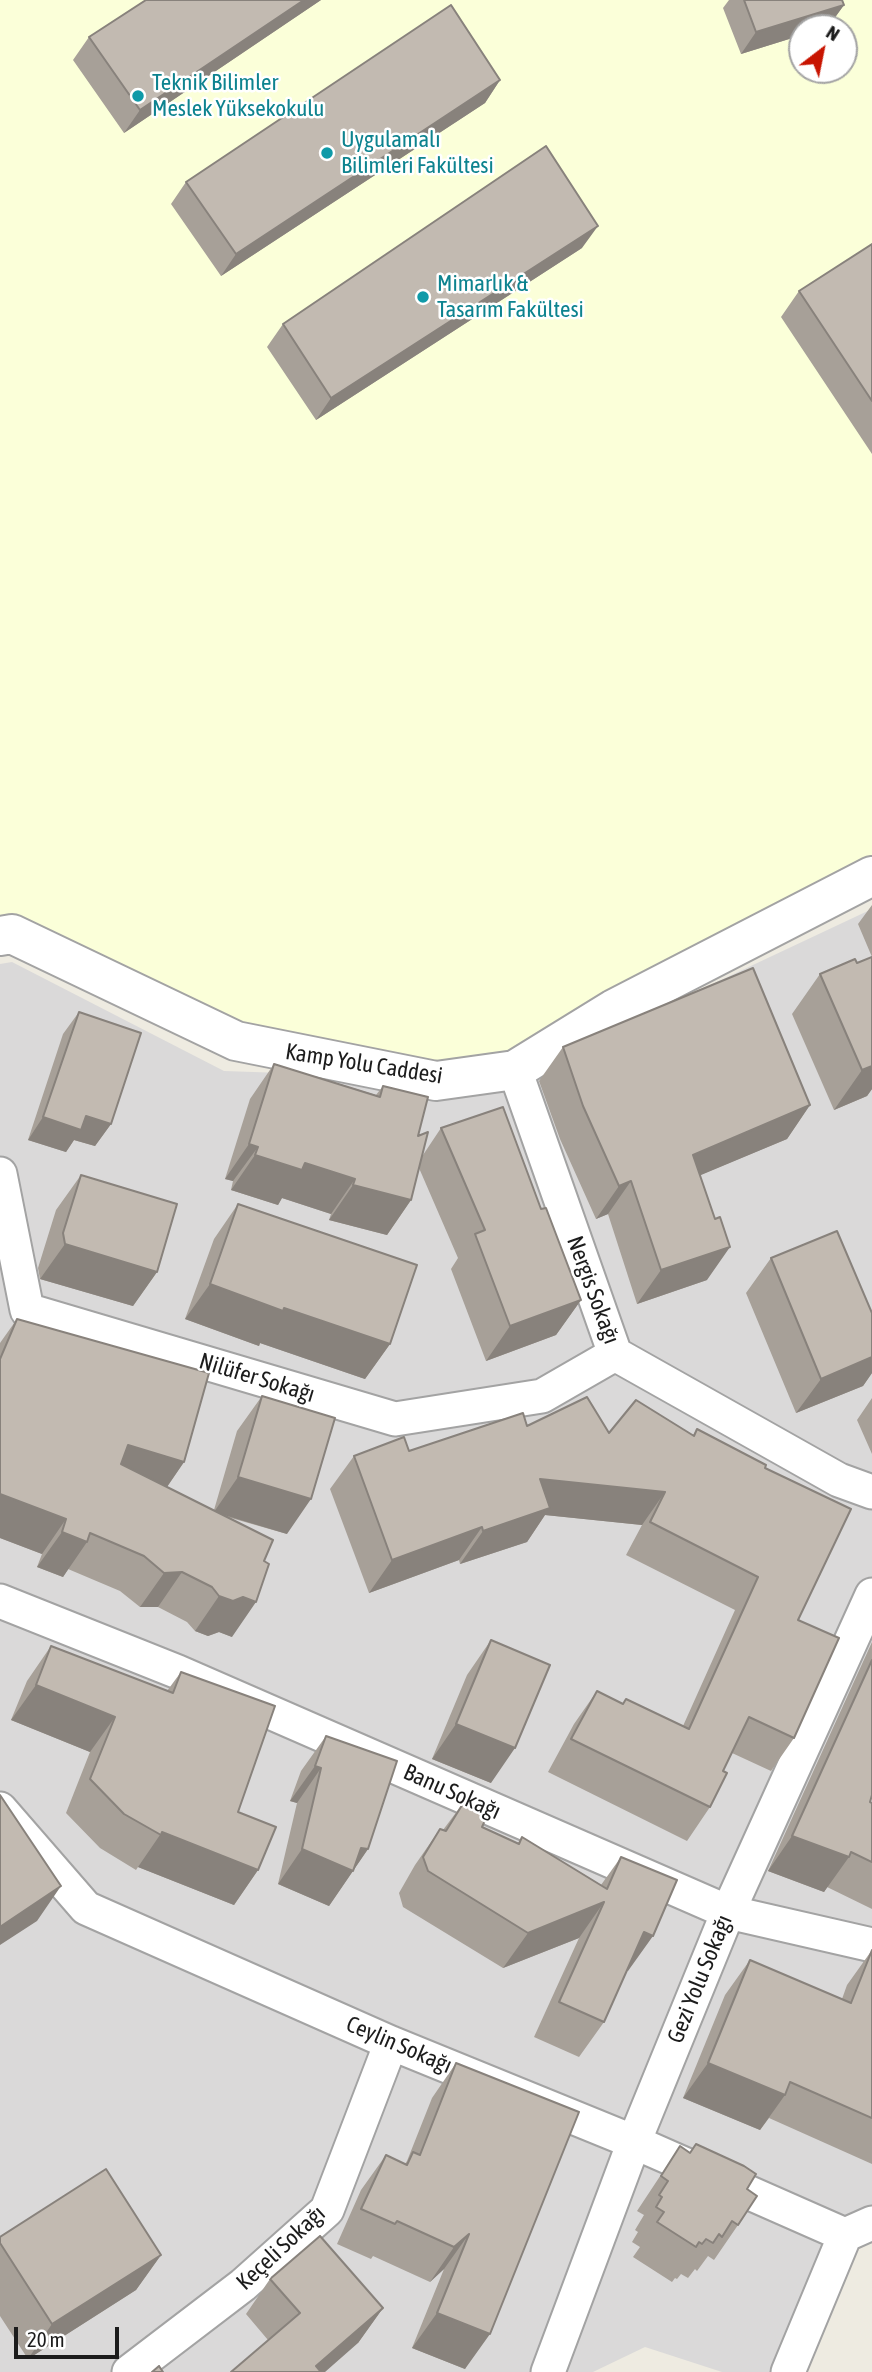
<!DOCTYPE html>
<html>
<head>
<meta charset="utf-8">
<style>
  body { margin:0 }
  #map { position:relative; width:872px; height:2372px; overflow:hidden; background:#eeebe1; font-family:"Asap Condensed",sans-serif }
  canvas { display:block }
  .north { position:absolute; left:788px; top:14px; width:70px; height:70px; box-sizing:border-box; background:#fff; border:2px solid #a4a4a4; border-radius:50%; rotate:32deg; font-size:19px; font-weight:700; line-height:28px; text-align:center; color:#1c1c1c }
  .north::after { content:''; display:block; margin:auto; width:24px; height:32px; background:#c81400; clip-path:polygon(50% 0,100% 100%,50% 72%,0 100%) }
  .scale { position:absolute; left:14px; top:2327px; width:105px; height:32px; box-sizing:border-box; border:4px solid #1c1c1c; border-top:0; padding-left:9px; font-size:21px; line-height:24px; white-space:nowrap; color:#1c1c1c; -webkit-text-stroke:5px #fff; paint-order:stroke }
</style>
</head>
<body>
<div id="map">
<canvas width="872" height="2372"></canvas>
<div class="north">N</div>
<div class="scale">20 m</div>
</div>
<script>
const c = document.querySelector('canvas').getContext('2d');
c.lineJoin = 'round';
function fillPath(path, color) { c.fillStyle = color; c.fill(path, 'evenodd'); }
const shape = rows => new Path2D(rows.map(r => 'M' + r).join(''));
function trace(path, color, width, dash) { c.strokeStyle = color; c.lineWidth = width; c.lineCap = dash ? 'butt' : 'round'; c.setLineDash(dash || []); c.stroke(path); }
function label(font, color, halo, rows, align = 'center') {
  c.font = font + ' "Asap Condensed",sans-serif'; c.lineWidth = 5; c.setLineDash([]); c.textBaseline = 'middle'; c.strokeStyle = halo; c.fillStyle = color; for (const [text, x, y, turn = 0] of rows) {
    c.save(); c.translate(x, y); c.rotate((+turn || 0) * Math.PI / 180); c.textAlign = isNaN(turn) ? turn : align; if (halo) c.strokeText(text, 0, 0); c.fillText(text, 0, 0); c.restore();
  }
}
fillPath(shape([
  [872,909,872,2235,857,2243,803,2372,722,2372,645,2347,593,2372,0,2372,0,964,12,962,224,1071,487,1080,687,996]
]), '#dad9d9');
fillPath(shape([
  [0,0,872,0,872,857,516,1058,437,1061,240,1022,0,924],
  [802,28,844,28,844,70,802,70]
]), '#fbffd9');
const minor = shape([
  [515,1070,615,1354,839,1480,872,1492],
  [0,1174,27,1310,395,1419,542,1396,615,1354],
  [0,1601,178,1672,728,1912,872,1945],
  [0,1809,86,1908,391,2043,634,2142,845,2235,872,2223],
  [129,2372,243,2285,327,2210,391,2043],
  [548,2372,634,2142,728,1912,872,1595],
  [788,2372,845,2235]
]);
const tertiary = shape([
  [0,936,12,934,236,1041,436,1081,515,1070,614,1009,872,876]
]);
trace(minor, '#a3a3a3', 37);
trace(tertiary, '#a3a3a3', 42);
trace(minor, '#fff', 33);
trace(tertiary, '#fff', 38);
fillPath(shape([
  [146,0,321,0,124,133,73,60,89,37],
  [729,0,842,0,844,5,828,27,802,28,802,35,741,54,723,8],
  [500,80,485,103,221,276,171,204,186,182],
  [872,244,872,454,781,317,799,291],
  [582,248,316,420,267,347,283,324],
  [872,905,872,1089,867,1096,834,1110,792,1014,820,974,857,963,872,957,858,924],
  [79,1012,111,1124,95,1146,74,1140,66,1152,28,1140,63,1034],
  [563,1047,810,1105,787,1139,700,1175,707,1280,637,1304,608,1214,596,1219,560,1139,539,1081],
  [274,1064,376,1095,383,1086,418,1136,423,1155,441,1128,541,1209,581,1300,556,1335,486,1361,451,1269,458,1258,419,1168,411,1200,387,1235,329,1220,331,1214,282,1198,278,1205,231,1190,233,1181,225,1179,250,1099],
  [81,1175,157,1272,133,1306,40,1279,38,1268,56,1210],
  [238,1204,390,1344,365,1379,260,1343,259,1346,185,1319,214,1239],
  [771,1258,872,1313,872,1373,863,1386,796,1413,746,1293],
  [17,1319,184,1462,167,1487,214,1510,237,1431,262,1396,287,1534,224,1516,232,1637,219,1632,208,1636,195,1631,187,1622,158,1607,140,1607,120,1591,68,1569,63,1577,37,1567,42,1554,0,1538,0,1343],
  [872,1398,872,1454,857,1420],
  [527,1426,609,1433,693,1435,697,1429,765,1468,798,1620,794,1738,771,1771,732,1753,723,1771,710,1807,687,1841,548,1772,574,1724,597,1691,622,1704,626,1699,683,1726,735,1610,626,1555,642,1525,545,1515,527,1542,460,1564,459,1560,369,1593,330,1489,354,1456,409,1451],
  [491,1640,491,1783,432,1759,467,1675],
  [872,1642,872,1795,870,1802,872,1803,872,1909,827,1887,824,1892,768,1871],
  [51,1646,167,1691,181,1672,238,1812,258,1870,234,1905,138,1867,136,1870,100,1848,66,1813,90,1752,11,1720,27,1681],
  [326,1736,368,1849,329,1906,278,1884,297,1803,290,1801,301,1771],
  [464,1802,482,1827,518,1843,522,1837,601,1885,621,1857,628,1971,627,1970,604,2022,579,2057,534,2037,579,1938,503,1968,403,1907,399,1893,415,1865,440,1829,443,1830],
  [872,1950,872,2164,769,2118,760,2130,683,2098,725,1995,750,1960,842,1999,847,1985],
  [456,2063,579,2112,465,2369,412,2348,444,2269,430,2282,373,2256,371,2259,337,2244,361,2190,386,2155,405,2164,407,2161,432,2098],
  [680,2146,747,2189,738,2225,714,2260,708,2256,697,2271,695,2269,688,2278,681,2274,677,2279,675,2278,672,2282,633,2257,640,2247,632,2242,638,2232,635,2230,644,2215,637,2211],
  [0,2237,161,2255,136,2290,28,2359,0,2316],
  [270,2279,383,2308,358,2343,268,2340,246,2314]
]), '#a7a098');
fillPath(shape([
  [304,0,321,0,124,133,140,110],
  [844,5,828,27,802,28,802,35,741,54,756,32],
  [500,80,485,103,221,276,236,254],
  [598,226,582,248,316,420,331,398],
  [872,1066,872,1089,867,1096,834,1110,862,1070],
  [810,1105,787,1139,670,1188,693,1155],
  [86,1116,111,1124,95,1146,74,1140,66,1152,28,1140,43,1117],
  [249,1144,258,1147,233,1181,225,1179],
  [255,1155,305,1163,355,1179,331,1214,282,1198,278,1205,231,1190],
  [631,1181,608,1214,596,1219,619,1186],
  [353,1185,411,1200,387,1235,329,1220],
  [65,1244,157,1272,133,1306,40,1279],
  [730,1247,707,1280,637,1304,661,1270],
  [210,1284,284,1308,390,1344,365,1379,260,1343,259,1346,185,1319],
  [581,1300,556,1335,486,1361,510,1326],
  [872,1357,872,1373,863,1386,796,1413,821,1379],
  [128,1445,184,1462,160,1497,104,1480],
  [238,1477,311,1499,287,1534,214,1512],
  [540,1479,665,1492,642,1525,545,1515,527,1542,460,1564,483,1531],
  [0,1494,66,1519,42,1554,0,1538],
  [482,1527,459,1560,369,1593,392,1560],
  [62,1532,87,1542,63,1577,37,1567],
  [182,1572,158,1607,140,1607,164,1573],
  [219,1596,243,1597,256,1602,232,1637,219,1632,208,1636,195,1631],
  [36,1685,115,1717,90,1752,11,1720],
  [456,1724,515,1748,491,1783,432,1759],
  [315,1766,321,1768,297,1803,290,1801],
  [162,1832,258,1870,234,1905,138,1867],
  [792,1836,849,1857,824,1892,768,1871],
  [361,1848,368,1849,329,1906,278,1884,302,1849],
  [61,1886,37,1921,0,1945,0,1927],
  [604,1902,579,1938,503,1968,528,1933],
  [644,1932,653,1936,628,1971,619,1967],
  [708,2063,785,2095,760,2130,683,2098],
  [469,2234,444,2269,430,2282,454,2247],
  [161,2255,136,2290,28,2359,52,2324],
  [383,2308,358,2343,325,2372,312,2372,316,2366],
  [437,2313,490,2334,465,2369,412,2348]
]), '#88827c');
const building = shape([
  [146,0,304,0,140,110,89,37,146,0],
  [744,0,842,0,844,5,756,32,744,0],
  [451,5,500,80,236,254,186,182,451,5],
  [546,146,598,226,331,398,283,324,546,146],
  [872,244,872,401,799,291,872,244],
  [872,957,872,1066,862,1070,820,974,855,959,857,963,872,957],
  [753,968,810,1105,693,1155,715,1219,720,1217,730,1247,661,1270,631,1181,619,1186,583,1106,563,1047,753,968],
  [79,1012,141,1033,111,1124,86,1116,81,1130,43,1117,79,1012],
  [274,1064,380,1097,383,1086,428,1097,418,1136,428,1132,411,1200,353,1185,355,1179,305,1163,302,1170,255,1155,258,1147,249,1144,274,1064],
  [503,1107,541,1209,546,1208,581,1300,510,1326,475,1234,485,1230,441,1128,503,1107],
  [81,1175,177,1204,157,1272,65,1244,63,1233,81,1175],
  [238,1204,417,1265,390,1344,284,1308,283,1311,210,1284,238,1204],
  [837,1231,872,1313,872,1357,821,1379,771,1258,837,1231],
  [17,1319,209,1373,184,1462,128,1445,121,1464,273,1540,264,1561,269,1564,256,1602,243,1597,233,1601,219,1596,212,1587,182,1572,164,1573,144,1556,90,1533,87,1542,62,1532,66,1519,0,1494,0,1359,17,1319],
  [262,1396,335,1418,311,1499,238,1477,262,1396],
  [587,1397,609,1433,636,1400,694,1436,697,1429,766,1465,765,1468,851,1509,798,1620,839,1638,794,1738,749,1717,723,1771,727,1773,710,1807,571,1739,597,1691,623,1704,626,1699,689,1729,758,1577,650,1522,665,1492,540,1479,550,1508,483,1531,482,1527,392,1560,354,1456,404,1437,409,1451,523,1413,527,1426,587,1397],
  [491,1640,550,1665,515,1748,456,1724,491,1640],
  [51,1646,173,1693,181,1672,275,1706,238,1812,276,1827,258,1870,162,1832,161,1835,124,1814,90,1779,115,1717,36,1685,51,1646],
  [872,1660,872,1795,870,1802,872,1803,872,1862,851,1852,849,1857,792,1836,872,1660],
  [326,1736,397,1761,368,1849,361,1848,353,1871,302,1849,321,1768,315,1766,326,1736],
  [0,1795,61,1886,0,1927,0,1795],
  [464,1802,487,1816,482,1827,519,1844,522,1837,607,1889,621,1857,677,1880,653,1936,644,1932,604,2022,559,2002,604,1902,528,1933,428,1871,423,1857,440,1829,446,1831,464,1802],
  [872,1950,872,2118,790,2082,785,2095,708,2063,750,1960,851,2003,872,1950],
  [456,2063,579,2112,490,2334,437,2313,469,2234,454,2247,397,2221,395,2224,361,2209,386,2155,407,2165,413,2152,420,2155,456,2063],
  [696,2144,744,2166,756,2174,747,2189,757,2196,738,2225,732,2221,722,2237,719,2234,713,2243,706,2239,702,2244,699,2242,696,2247,657,2222,664,2212,656,2207,662,2197,659,2195,668,2181,661,2176,680,2146,690,2153,696,2144],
  [106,2169,161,2255,52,2324,0,2243,0,2237,106,2169],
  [320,2236,383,2308,316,2366,321,2372,231,2372,300,2313,270,2279,320,2236],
  [159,2366,163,2372,152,2372,159,2366]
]);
fillPath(building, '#c2bab1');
trace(building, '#88827c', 2);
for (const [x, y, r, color] of [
  [138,96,7,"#0f9aa8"],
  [327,153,7,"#0f9aa8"],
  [423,297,7,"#0f9aa8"]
]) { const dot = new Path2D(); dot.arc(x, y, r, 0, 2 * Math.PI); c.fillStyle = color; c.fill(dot); trace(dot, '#fff', 2.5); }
label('23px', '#0d838f', '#fff', [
  ["Teknik Bilimler",152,83],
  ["Meslek Yüksekokulu",152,109],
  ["Uygulamalı",341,140],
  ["Bilimleri Fakültesi",341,166],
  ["Mimarlık &",437,284],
  ["Tasarım Fakültesi",437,310]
], 'left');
label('23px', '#1c1c1c', '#fff', [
  ["Kamp Yolu Caddesi",364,1064,9],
  ["Nergis Sokağı",593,1290,70],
  ["Nilüfer Sokağı",257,1378,17],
  ["Banu Sokağı",452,1792,24],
  ["Gezi Yolu Sokağı",700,1979,-68],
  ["Ceylin Sokağı",399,2045,23],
  ["Keçeli Sokağı",281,2248,-43]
]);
</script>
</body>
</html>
